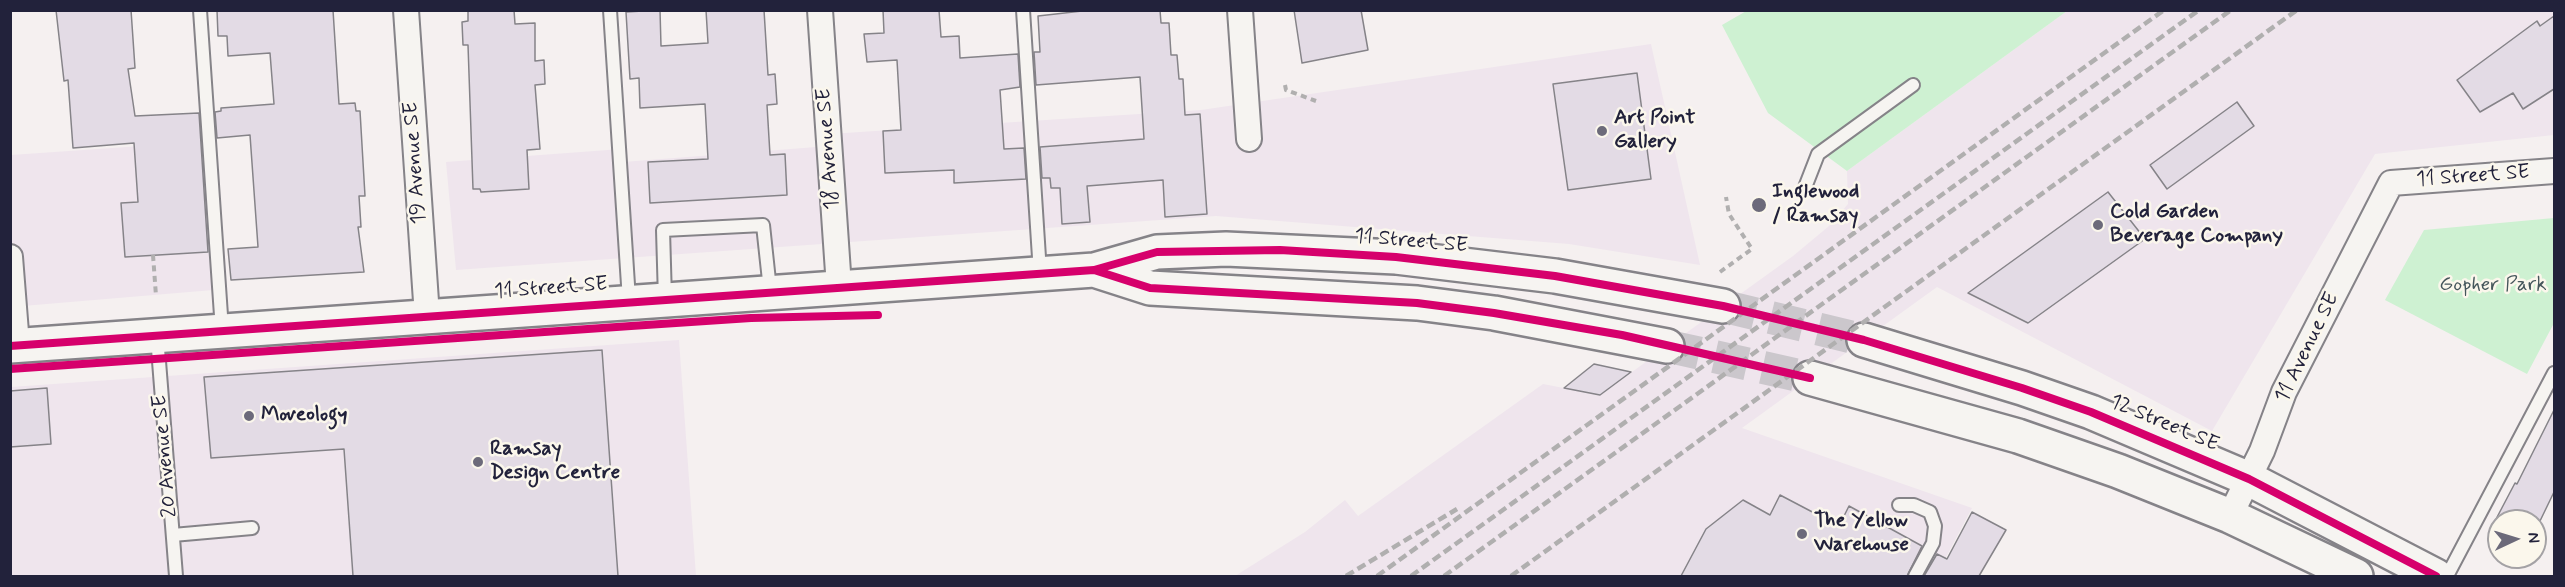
<!DOCTYPE html>
<html>
<head>
<meta charset="utf-8">
<style>
  body { margin:0 }
  #map { position:relative; width:2565px; height:587px; overflow:hidden; background:#f5f0f0; font-family:Mynerve,sans-serif }
  canvas { display:block }
  .frame { position:absolute; inset:0; border:12px solid #22223b; pointer-events:none }
  .north { position:absolute; left:2487px; top:509px; width:60px; height:60px; box-sizing:border-box; background:#fbf7ec; border:2px solid #a4a2a5; border-radius:50%; rotate:86deg; font-size:16px; font-weight:700; line-height:24px; text-align:center; color:#22223b }
  .north::after { content:''; display:block; margin:auto; width:21px; height:27px; background:#6c6a7a; clip-path:polygon(50% 0,100% 100%,50% 72%,0 100%) }
</style>
</head>
<body>
<div id="map">
<canvas width="2565" height="587"></canvas>
<div class="frame"></div>
<div class="north">N</div>
</div>
<script>
const c = document.querySelector('canvas').getContext('2d');
c.lineJoin = 'round';
function fillPath(path, color) { c.fillStyle = color; c.fill(path, 'evenodd'); }
const shape = rows => new Path2D(rows.map(r => 'M' + r).join(''));
function trace(path, color, width, dash) { c.strokeStyle = color; c.lineWidth = width; c.lineCap = dash ? 'butt' : 'round'; c.setLineDash(dash || []); c.stroke(path); }
function label(font, color, halo, rows, align = 'center') {
  c.font = font + ' Mynerve,sans-serif'; c.lineWidth = 5; c.setLineDash([]); c.textBaseline = 'middle'; c.strokeStyle = halo; c.fillStyle = color; for (const [text, x, y, turn = 0] of rows) {
    c.save(); c.translate(x, y); c.rotate((+turn || 0) * Math.PI / 180); c.textAlign = isNaN(turn) ? turn : align; if (halo) c.strokeText(text, 0, 0); c.fillText(text, 0, 0); c.restore();
  }
}
fillPath(shape([
  [2067,11,2554,11,2554,135,2375,154,2212,431,1937,287,1742,428,1972,508,1936,576,1235,576,1305,532,1345,500,1358,516,1543,384,1600,395,1793,256,1829,226,1848,204,1847,171],
  [1651,44,1700,265,1569,244,1216,216,456,270,446,162,621,149,623,162,829,146,829,134,1201,110],
  [213,141,225,289,11,307,11,155],
  [679,340,696,576,11,576,11,387]
]), '#efe5ed');
fillPath(shape([
  [1748,10,2067,11,1847,171,1768,113,1722,25],
  [2554,218,2554,323,2527,374,2385,300,2424,230]
]), '#cef1d2');
const building = shape([
  [56,10,131,10,135,68,128,69,135,116,199,113,208,252,125,257,121,203,138,202,134,143,73,148,68,80,64,81,56,10],
  [217,10,333,10,339,104,355,103,356,111,360,111,365,196,359,196,361,227,358,227,364,272,231,280,228,249,258,247,250,135,217,138,215,112,221,111,221,108,274,104,270,53,228,56,227,36,218,36,217,10],
  [468,10,514,10,515,24,535,23,535,61,544,60,545,84,535,85,540,149,527,150,529,189,481,192,480,189,473,189,468,45,463,45,462,22,468,21,468,10],
  [660,10,661,46,708,43,706,10,764,10,768,75,775,74,777,104,767,105,770,155,785,154,787,195,650,203,648,162,708,159,705,104,640,108,639,78,630,79,626,12,660,10],
  [883,10,939,10,941,37,959,36,960,58,1018,54,1020,87,1000,90,1004,149,1024,148,1026,179,954,183,954,170,885,173,883,131,901,130,897,60,867,62,864,34,884,33,883,10],
  [1091,10,1160,10,1161,23,1169,23,1171,55,1177,55,1179,79,1183,79,1185,115,1200,114,1207,214,1165,217,1163,180,1087,186,1090,222,1062,224,1060,188,1051,188,1050,178,1042,178,1040,147,1144,139,1140,77,1036,85,1034,52,1040,52,1038,16,1091,10],
  [1294,10,1361,10,1368,50,1302,63,1294,10],
  [2554,16,2554,89,2523,109,2513,93,2480,112,2457,80,2537,21,2540,26,2554,16],
  [1637,73,1651,179,1568,190,1553,84,1637,73],
  [2237,102,2254,126,2167,189,2150,165,2237,102],
  [2108,192,2145,239,2028,323,1968,293,2108,192],
  [602,350,618,576,353,576,344,449,211,458,204,377,602,350],
  [1594,364,1631,372,1600,395,1564,388,1594,364],
  [47,388,51,444,10,447,10,391,47,388],
  [2554,410,2554,492,2540,521,2495,521,2515,483,2517,484,2554,410],
  [1780,495,1839,526,1849,506,1922,546,1907,576,1681,576,1706,529,1743,500,1770,515,1780,495],
  [1972,512,2006,530,1979,576,1924,576,1937,554,1947,559,1972,512]
]);
fillPath(building, '#e3dbe5');
trace(building, '#858388', 1.5);
trace(shape([
  [1723,306,1864,340],
  [1667,346,1810,378]
]), '#cbc7cc', 33, [33, 16]);
const lane = shape([
  [200,10,222,330],
  [610,10,629,300],
  [1023,10,1040,273],
  [1804,190,1818,154,1913,85],
  [665,299,663,230,763,225,770,290],
  [157,336,176,576],
  [1899,505,1914,505,1930,512,1935,526,1933,543,1915,576],
  [173,535,252,528],
  [2447,576,2554,373]
]);
const street = shape([
  [406,10,427,316],
  [820,10,839,287],
  [1240,10,1249,139],
  [10,257,17,345],
  [2230,516,2262,451,2284,392,2391,183,2554,171]
]);
const secondary = shape([
  [1094,270,1150,288,1417,303,1494,313,1667,346],
  [1864,340,2022,388,2091,412,2249,479,2436,576],
  [10,346,1094,270,1157,252,1226,249,1396,257,1555,276,1723,306],
  [1810,378,2018,436,2118,471,2230,516,2356,576]
]);
trace(lane, '#858388', 16);
trace(street, '#858388', 28);
trace(secondary, '#858388', 38);
trace(shape([
  [1285,85,1286,90,1316,101],
  [153,255,156,296],
  [1720,272,1752,249,1729,214,1726,197]
]), '#b0afaf', 4, [6, 4.5]);
trace(lane, '#f6f4f1', 12);
trace(street, '#f6f4f1', 24);
trace(secondary, '#f6f4f1', 33);
trace(shape([
  [1346,576,1457,509],
  [1377,576,2164,10],
  [1411,576,2199,10],
  [1444,576,2231,10],
  [1511,576,2297,10]
]), '#b0afaf', 4.5, [9, 4.5]);
trace(shape([
  [1094,270,1150,288,1417,303,1494,313,1622,335,1810,378],
  [10,346,1094,270,1157,252,1280,250,1396,257,1555,276,1723,306,1864,340,2022,388,2091,412,2249,479,2436,576],
  [10,369,631,326,751,318,878,315]
]), '#d6006c', 8);
for (const [x, y, r, color] of [
  [1602,131,6,"#6c6a7a"],
  [1759,205,8,"#6c6a7a"],
  [2098,225,6,"#6c6a7a"],
  [249,416,6,"#6c6a7a"],
  [478,462,6,"#6c6a7a"],
  [1802,534,6,"#6c6a7a"]
]) { const dot = new Path2D(); dot.arc(x, y, r, 0, 2 * Math.PI); c.fillStyle = color; c.fill(dot); trace(dot, '#fbf7ec', 2); }
label('bold 21px', '#22223b', '#fbf7ec', [
  ["Art Point",1614,119],
  ["Gallery",1614,143],
  ["Inglewood",1772,193],
  ["/ Ramsay",1772,217],
  ["Cold Garden",2110,213],
  ["Beverage Company",2110,237],
  ["Moveology",261,416],
  ["Ramsay",490,450],
  ["Design Centre",490,474],
  ["The Yellow",1814,522],
  ["Warehouse",1814,546]
], 'left');
label('21px', '#22223b', '#fbf7ec', [
  ["18 Avenue SE",829,149,-94],
  ["19 Avenue SE",416,163,-94],
  ["11 Street SE",2473,177,-4],
  ["11 Street SE",1411,242,5],
  ["11 Street SE",551,289,-4],
  ["11 Avenue SE",2308,348,-64],
  ["12 Street SE",2164,424,23],
  ["20 Avenue SE",166,456,-95]
]);
label('21px', '#45565b', '#fbf7ec', [
  ["Gopher Park",2493,286]
]);
</script>
</body>
</html>
